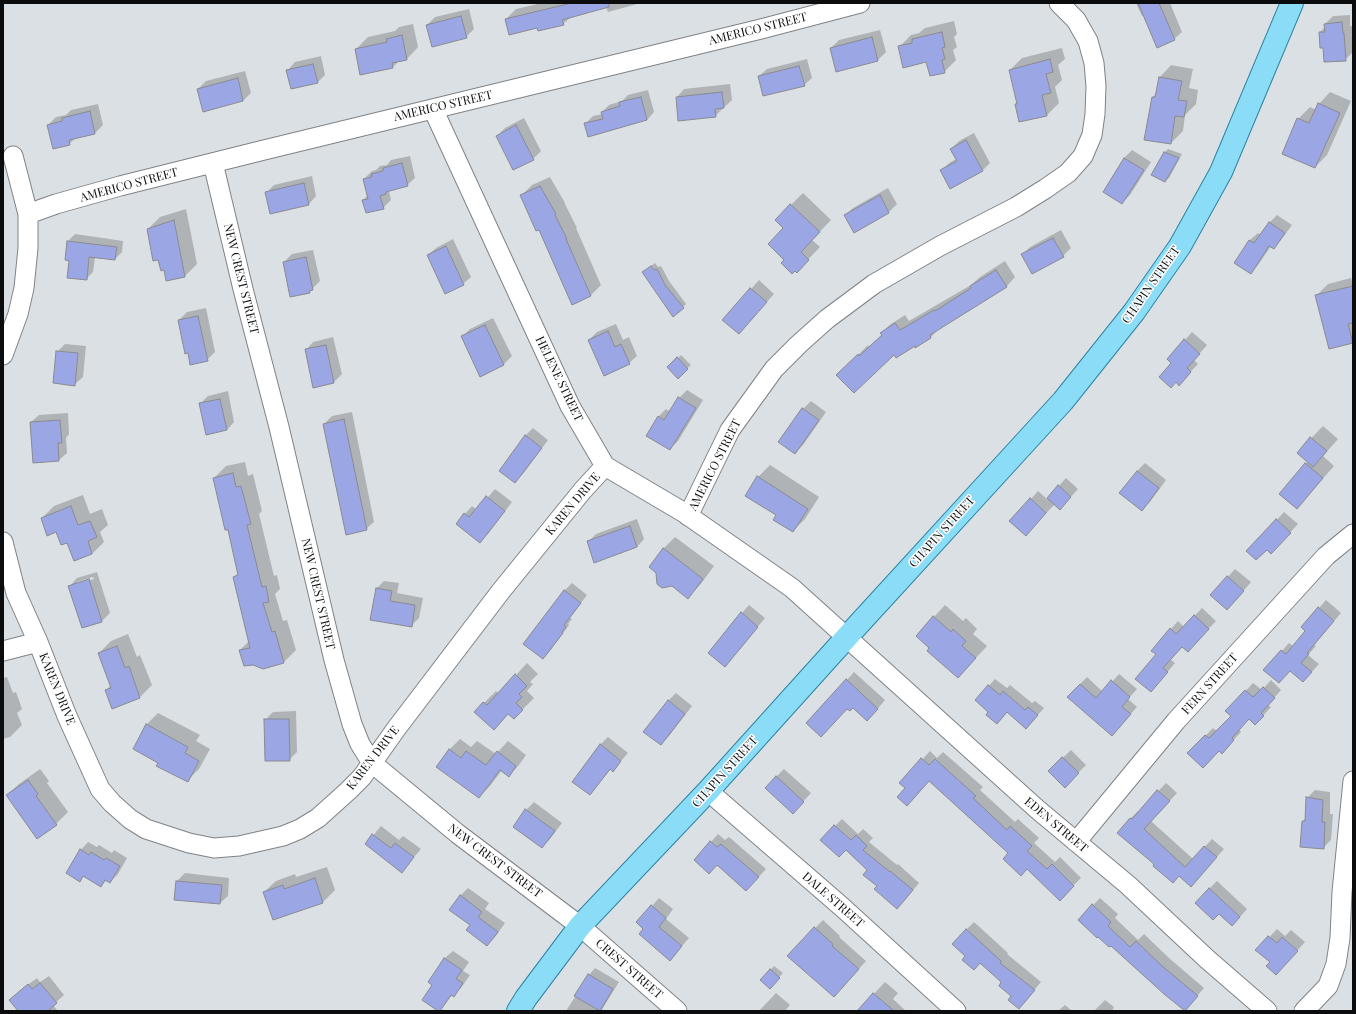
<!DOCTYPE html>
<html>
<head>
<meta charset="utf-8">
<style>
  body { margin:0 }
  #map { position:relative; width:1356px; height:1014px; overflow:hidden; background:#dbe0e4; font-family:"Playfair Display",serif }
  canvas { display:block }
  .frame { position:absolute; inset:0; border:4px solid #0a0c0d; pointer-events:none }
</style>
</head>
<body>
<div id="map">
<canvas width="1356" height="1014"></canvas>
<div class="frame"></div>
</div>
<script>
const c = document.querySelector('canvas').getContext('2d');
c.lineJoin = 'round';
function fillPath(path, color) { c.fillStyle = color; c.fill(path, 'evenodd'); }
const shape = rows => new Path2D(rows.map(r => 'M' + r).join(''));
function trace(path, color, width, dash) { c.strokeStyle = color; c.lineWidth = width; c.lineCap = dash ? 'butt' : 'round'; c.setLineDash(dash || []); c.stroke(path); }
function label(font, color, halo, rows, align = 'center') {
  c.font = font + ' "Playfair Display",serif'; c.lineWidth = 3; c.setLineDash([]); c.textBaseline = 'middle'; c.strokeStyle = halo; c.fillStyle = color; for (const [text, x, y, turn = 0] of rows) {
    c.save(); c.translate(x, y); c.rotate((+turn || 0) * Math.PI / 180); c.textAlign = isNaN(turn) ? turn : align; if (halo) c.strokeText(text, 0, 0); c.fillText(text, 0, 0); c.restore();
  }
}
fillPath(shape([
  [542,3,641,3,608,12,606,7,571,17,563,24,538,27,506,19,516,9],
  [1136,3,1170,3,1182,32,1174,39,1144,15,1142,16],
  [469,9,474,29,466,37,427,25,435,17],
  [1350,15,1350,26,1352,26,1353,52,1345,60,1324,47,1320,32,1325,27,1325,24,1333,16],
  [954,21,957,34,954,37,957,47,953,50,956,60,944,72,927,61,899,47,911,35,919,33,925,28],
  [413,24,418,47,407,59,399,61,393,67,356,49,368,37,395,31,399,27],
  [880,30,886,52,878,60,837,71,831,48,839,40],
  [1062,48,1065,59,1058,65,1062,80,1055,87,1059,103,1047,115,1016,105,1017,103,1010,70,1022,58],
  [321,56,325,75,317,83,288,70,295,62],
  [807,59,812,78,804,85,759,76,767,69],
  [1171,65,1193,69,1189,88,1198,90,1196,104,1185,115,1183,131,1171,143,1153,97,1157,93,1160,77],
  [245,71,251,93,243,101,198,89,206,81],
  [730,84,732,100,715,116,677,97,684,89],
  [648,90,654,112,647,120,585,124,593,116,603,114,602,112,609,105,622,101,628,95],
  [1330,92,1351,101,1327,155,1315,167,1298,119,1310,107,1316,110,1319,104],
  [98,104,103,125,95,133,76,138,69,144,48,125,56,117,66,115,71,110],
  [524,118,541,151,533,159,497,136,505,128],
  [974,133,990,163,982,171,941,171,949,163,956,159,951,149,959,141],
  [1168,149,1182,154,1169,178,1165,181,1164,153],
  [1132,150,1151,162,1130,195,1122,203,1104,191,1124,158],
  [410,156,415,178,407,185,389,191,391,200,383,208,363,200,368,195,364,179,372,171,376,170,380,166,387,165,391,160],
  [312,176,316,196,309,204,266,193,274,185],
  [550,177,565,203,565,204,577,228,576,228,601,285,591,295,572,303,539,229,522,195,532,185],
  [888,188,897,204,889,212,854,231,845,215,853,208],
  [803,193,831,220,812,240,820,247,797,271,784,228,776,220],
  [186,209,197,264,185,276,166,279,164,269,148,229,160,217],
  [1277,215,1292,225,1281,240,1274,248,1271,246,1258,265,1251,273,1235,262,1250,240,1258,233,1261,235,1269,223],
  [1061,230,1071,248,1063,256,1023,254,1030,247],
  [75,234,123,241,122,252,115,259,95,257,93,272,86,279,70,260,66,259,68,241],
  [453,239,471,277,463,284,428,255,436,248],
  [313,250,320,281,309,292,284,262,292,254],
  [1005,261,1015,277,1006,287,940,328,931,337,916,346,915,345,838,375,868,345,869,347,883,335,881,333,891,324,905,315,909,321,971,285,980,277],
  [655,263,658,267,661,266,669,281,686,304,683,307,647,269],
  [1351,278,1353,285,1353,342,1330,348,1316,296,1328,284],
  [759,280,774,294,739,333,724,320],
  [206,308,215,352,207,360,188,352,179,320,187,312],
  [493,318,512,356,504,364,481,375,462,337,470,329],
  [616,324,623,340,629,337,637,356,629,363,589,340,597,332],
  [1192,332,1207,345,1194,360,1198,364,1179,384,1173,363,1185,340],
  [333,337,342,374,334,382,306,350,313,342],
  [65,344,86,346,83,377,75,384,57,352],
  [681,355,691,365,678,377,669,367],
  [687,390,703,400,678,441,670,449,658,417,666,409,671,412,679,398],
  [228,391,234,422,227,430,200,404,208,396],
  [811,401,826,412,803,445,795,453,803,409],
  [352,412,374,522,366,529,324,424,332,416],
  [68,413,69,434,66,438,67,453,59,460,34,462,31,422,39,415],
  [1323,426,1338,439,1323,456,1334,466,1297,508,1280,494,1308,461,1298,452],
  [533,428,548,440,523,474,515,482,525,436],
  [245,462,248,476,253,474,262,511,259,514,274,576,277,575,280,589,275,594,283,621,287,620,296,650,284,662,263,668,254,664,244,665,240,650,249,641,234,577,239,572,228,529,214,478,226,466],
  [1145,463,1166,480,1150,502,1142,510,1121,493,1137,471],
  [770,465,819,497,805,519,793,531,777,515,758,477],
  [1066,478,1078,489,1067,501,1055,504,1033,527,1031,499,1038,491,1047,499],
  [495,489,512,502,488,534,480,541,465,514,472,506,477,510],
  [83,495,90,514,102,509,108,525,100,532,104,542,92,554,75,560,68,541,42,518,54,506],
  [1284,512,1298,524,1278,545,1267,549,1248,551],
  [637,519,644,539,637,547,588,542,596,534],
  [675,537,714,566,700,585,688,597,663,549],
  [1235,569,1251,582,1235,601,1228,577],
  [97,572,110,613,102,621,82,627,70,586,77,578],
  [93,577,94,579,77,584,77,582],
  [384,581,399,583,397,593,423,598,419,618,411,626,377,588],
  [572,583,587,595,570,618,572,619,568,624,569,625,550,651,543,658,524,644,565,590],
  [1326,600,1341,613,1314,645,1316,646,1308,655,1319,664,1311,673,1290,670,1265,670,1289,643,1293,646,1307,631,1319,608],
  [749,605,765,618,725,666,742,613],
  [945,605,963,621,966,618,977,629,973,634,987,646,958,677,931,648,934,617],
  [1202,608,1216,621,1195,643,1182,646,1170,659,1175,663,1158,683,1157,654,1171,629,1178,621,1184,627],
  [128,634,137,657,140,655,152,685,140,697,113,707,106,690,111,685,99,653,111,641],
  [527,663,538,674,530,682,533,684,527,691,534,698,514,718,509,713,493,729,475,712,496,691,499,694],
  [854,672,885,700,875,712,847,680],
  [1119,674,1137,689,1128,699,1137,707,1112,735,1080,684,1087,677,1103,692],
  [7,677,13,693,16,692,22,709,17,713,22,725,10,737,3,739,3,678],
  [995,679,1007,688,1010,685,1032,703,1035,701,1044,708,1026,728,1007,711,976,700],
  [1271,680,1281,690,1268,705,1271,707,1263,716,1249,718,1239,729,1241,732,1229,745,1219,750,1189,753,1213,728,1217,731,1232,716,1227,711,1253,683,1262,690],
  [676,693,692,706,669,736,661,744,668,701],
  [296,711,297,752,289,760,265,720,273,712],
  [158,713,200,735,196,741,210,749,199,769,187,781,160,762,147,724],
  [608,737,628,753,613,770,611,769,590,794,600,745],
  [460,739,471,747,477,741,496,754,508,741,526,755,519,765,509,776,502,770,490,786,479,797,449,750],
  [1071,750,1086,765,1065,786,1049,771],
  [930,751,937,758,943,752,983,787,980,790,1015,822,1018,819,1039,838,1034,843,1055,862,1060,857,1081,878,1060,899,1028,868,1010,853,930,780,915,797,901,783],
  [40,769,49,781,47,783,68,812,56,824,7,795,19,784],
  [784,769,811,793,801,804,776,777],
  [1166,783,1177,793,1151,821,1193,859,1212,839,1224,849,1198,878,1179,875,1155,864,1118,833,1131,818,1138,811,1139,811],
  [1315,790,1330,792,1330,814,1333,814,1331,840,1323,848,1303,821,1306,818,1307,798],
  [534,802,562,823,550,839,542,847,526,810],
  [842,819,858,834,863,829,873,838,869,842,897,865,898,864,919,883,904,901,878,886,869,869,835,826],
  [381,826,399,840,403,836,421,849,402,871,366,844],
  [718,834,725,840,729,837,766,869,754,882,711,842],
  [88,842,97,847,99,845,112,853,114,850,127,858,118,874,110,882,107,880,100,886,84,876,80,880,81,850],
  [327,867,335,890,323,902,274,919,264,892,276,881,295,874,296,877],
  [185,873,229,878,228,896,220,903,175,899,177,881],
  [1217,881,1247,909,1240,917,1209,889],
  [468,888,489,903,485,909,505,923,495,937,487,945,471,925,460,896],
  [659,898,673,909,666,919,689,938,677,952,645,929,652,906],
  [1100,898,1118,914,1115,918,1138,940,1144,934,1169,958,1204,988,1185,1010,1111,944,1093,905],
  [823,920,840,936,839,937,866,961,842,988,788,956],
  [974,922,1008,953,1007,954,1041,982,1019,1008,1012,995,1003,982,980,962,967,956,966,930],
  [1277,929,1285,936,1291,930,1305,942,1283,966,1271,962,1257,950],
  [453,951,469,962,463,971,470,975,461,988,453,996,452,995,440,1011,433,984,429,982,445,958],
  [774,966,783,973,773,984,761,980],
  [595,968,619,982,601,1011,566,1011,589,975],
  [49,976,64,995,53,1005,57,1010,56,1011,19,1011,18,992,37,978,40,982],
  [885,982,898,993,893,999,906,1011,858,1011],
  [776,993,790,1005,785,1011,759,1011],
  [1105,1000,1114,1007,1112,1011,1094,1011],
  [1065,1005,1072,1011,1058,1011]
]), '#0003');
const building = shape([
  [572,3,609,3,609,7,562,20,564,25,538,31,537,28,509,35,505,19,572,3],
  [1138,3,1159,3,1175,40,1157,48,1138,3],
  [461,16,467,38,432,47,426,25,461,16],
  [1342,22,1343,33,1344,33,1346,61,1324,62,1323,48,1320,48,1319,32,1325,32,1324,24,1342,22],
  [942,32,945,47,942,48,945,59,942,60,945,73,930,76,926,62,903,68,898,46,912,43,912,39,942,32],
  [402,35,407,60,392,63,393,68,360,75,355,49,387,42,386,39,402,35],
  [872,37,878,61,836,72,830,48,872,37],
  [1050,59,1053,72,1046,74,1051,93,1042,95,1047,116,1019,122,1015,104,1017,104,1009,70,1050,59],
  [313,64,318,83,291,89,286,70,313,64],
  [799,66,805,86,763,96,758,76,799,66],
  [1159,77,1182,81,1178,100,1187,101,1184,117,1175,116,1171,144,1144,140,1152,97,1155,97,1159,77],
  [238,78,243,101,203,112,197,89,238,78],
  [722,92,724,108,715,109,716,117,678,121,676,97,722,92],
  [641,97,647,120,588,137,584,123,603,119,601,112,620,106,619,102,641,97],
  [1318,103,1340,113,1315,168,1282,154,1297,118,1309,123,1318,103],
  [90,111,95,134,69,140,70,145,53,149,47,125,62,121,62,118,90,111],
  [516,125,534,160,513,170,496,136,516,125],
  [966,140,983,171,950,189,940,170,957,161,950,149,966,140],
  [1164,152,1179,158,1165,182,1151,175,1164,152],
  [1124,158,1144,170,1122,204,1103,192,1124,158],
  [402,163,408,186,386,192,386,194,380,196,384,209,366,213,362,200,368,199,363,179,372,177,371,174,383,171,383,168,402,163],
  [304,183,309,205,270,214,265,192,304,183],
  [540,186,556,214,555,215,567,239,566,239,591,296,572,305,539,230,536,231,520,195,540,186],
  [880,195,889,213,854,233,844,215,880,195],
  [790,204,820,232,801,252,809,260,797,273,795,271,792,274,781,263,784,260,768,244,783,228,775,220,790,204],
  [174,220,185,277,166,281,164,270,161,271,158,260,153,261,147,229,174,220],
  [1269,222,1285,233,1274,249,1269,246,1251,274,1234,263,1249,240,1254,243,1269,222],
  [1053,238,1064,257,1032,274,1021,254,1053,238],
  [67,241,117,247,115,260,89,257,87,280,67,278,69,261,65,260,67,241],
  [446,246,464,285,445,294,427,255,446,246],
  [306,257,313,290,309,291,310,293,290,297,283,262,306,257],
  [651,266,654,270,657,269,665,285,684,308,673,317,642,272,651,266],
  [996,270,1007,287,930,335,931,338,915,348,915,346,896,358,894,355,854,393,836,375,858,354,859,356,882,335,880,333,895,323,900,330,934,310,935,311,971,288,970,286,996,270],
  [1353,286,1353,323,1348,324,1353,343,1329,349,1315,295,1353,286],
  [750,288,767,302,739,334,722,320,750,288],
  [198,316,208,361,190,365,188,353,185,354,178,320,198,316],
  [485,325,504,365,480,377,461,336,485,325],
  [608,331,615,347,621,344,630,364,604,376,588,340,608,331],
  [1184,339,1200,354,1187,368,1191,372,1179,386,1176,382,1171,388,1159,377,1171,363,1167,359,1184,339],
  [326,345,334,383,313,388,305,349,326,345],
  [56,351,78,353,75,386,53,383,56,351],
  [677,357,688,369,678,379,667,367,677,357],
  [678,397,696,408,670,450,646,436,658,416,664,420,678,397],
  [220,399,227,430,206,435,199,403,220,399],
  [802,408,819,420,795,454,778,442,802,408],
  [344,419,367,530,346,535,323,424,344,419],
  [60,420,62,443,58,443,59,461,33,463,30,422,60,420],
  [525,435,542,448,515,483,499,471,525,435],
  [1310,437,1327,451,1313,467,1297,453,1310,437],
  [1305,463,1323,478,1297,509,1279,494,1305,463],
  [1137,471,1159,488,1142,511,1119,493,1137,471],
  [233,473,236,487,241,486,251,524,247,525,262,587,266,586,269,602,263,603,272,632,275,631,284,663,263,669,253,665,244,666,239,650,250,648,233,577,238,575,228,530,225,530,213,478,233,473],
  [757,476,808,509,793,532,773,520,776,515,745,496,757,476],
  [1058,485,1071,497,1060,510,1047,498,1058,485],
  [486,496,505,511,480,543,456,524,464,513,469,517,486,496],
  [1030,498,1046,513,1026,536,1009,521,1030,498],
  [71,506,78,525,90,521,97,537,88,541,92,554,74,561,67,543,61,545,56,532,47,536,41,518,71,506],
  [1276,519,1291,533,1271,554,1267,550,1256,560,1246,551,1276,519],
  [630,526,637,547,594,563,587,541,630,526],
  [663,548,703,579,688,599,672,586,662,588,657,584,656,573,649,567,663,548],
  [1227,576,1244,591,1227,610,1210,595,1227,576],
  [89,579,102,622,82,628,68,586,89,579],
  [376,588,392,591,390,601,415,605,412,627,370,620,376,588],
  [564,590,581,603,564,625,566,627,562,632,563,633,543,659,523,644,564,590],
  [1318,607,1334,621,1307,653,1309,654,1301,663,1312,672,1303,682,1290,671,1279,683,1263,670,1281,650,1286,654,1305,631,1301,627,1318,607],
  [741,612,758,627,725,667,708,653,741,612],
  [1194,615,1209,629,1188,652,1182,647,1163,668,1168,672,1151,692,1135,679,1156,654,1151,651,1170,628,1176,634,1194,615],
  [933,616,951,632,953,629,966,641,962,646,976,658,958,678,927,651,929,648,916,636,933,616],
  [117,646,125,668,129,666,140,698,112,709,105,690,111,688,98,653,117,646],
  [515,674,527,686,519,694,522,697,516,703,523,710,514,719,508,714,494,730,474,712,483,702,487,705,515,674],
  [846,679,878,709,867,721,853,708,850,711,847,709,821,737,806,723,846,679],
  [1111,680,1130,697,1122,707,1131,714,1112,736,1067,697,1080,684,1096,698,1111,680],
  [988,685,1000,695,1003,691,1025,710,1028,707,1038,715,1026,729,1007,712,997,724,986,715,988,712,975,700,988,685],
  [1263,687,1275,698,1261,713,1264,716,1255,725,1249,719,1232,738,1234,740,1222,754,1219,751,1203,768,1187,753,1205,735,1209,738,1231,716,1225,711,1245,690,1253,697,1263,687],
  [668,700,685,714,661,745,643,732,668,700],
  [264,719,289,719,290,761,265,761,264,719],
  [146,724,188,747,185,753,199,761,188,782,156,766,158,763,133,749,146,724],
  [600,744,621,761,613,772,610,769,590,795,572,782,600,744],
  [449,749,461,758,466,751,486,765,497,751,516,766,509,777,500,770,479,798,436,767,449,749],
  [1062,757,1079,773,1065,788,1048,771,1062,757],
  [921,758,929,765,935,759,976,796,973,798,1007,830,1010,826,1032,846,1027,851,1047,869,1052,864,1074,886,1060,901,1027,869,1021,876,1003,859,1008,853,929,781,907,806,897,797,905,788,899,783,921,758],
  [776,776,804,802,793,814,765,788,776,776],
  [28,780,38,794,36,796,57,825,37,839,6,795,28,780],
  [1157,790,1170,801,1144,829,1185,867,1204,846,1217,857,1191,887,1179,876,1173,883,1153,866,1154,864,1117,833,1130,818,1132,819,1157,790],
  [1306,797,1323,800,1322,822,1325,822,1324,849,1300,847,1302,821,1305,821,1306,797],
  [525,809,555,831,542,848,513,827,525,809],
  [834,825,851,840,856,835,867,846,863,850,890,872,890,871,913,890,897,909,874,889,877,886,863,875,867,870,846,850,839,857,820,840,834,825],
  [372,834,391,848,395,843,414,857,402,873,365,844,372,834],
  [710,841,717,847,721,844,759,877,746,891,717,865,709,874,694,860,710,841],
  [80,849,89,855,91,852,104,860,106,858,120,866,110,883,105,880,101,887,83,876,80,882,66,873,80,849],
  [315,878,323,903,273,920,263,892,283,885,284,889,315,878],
  [176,881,222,885,220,904,174,900,176,881],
  [1209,888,1240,917,1232,926,1219,914,1213,920,1195,903,1209,888],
  [460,895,482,912,478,917,498,932,487,946,466,930,470,925,449,910,460,895],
  [1092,904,1111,922,1108,926,1130,947,1136,941,1162,966,1198,996,1185,1011,1164,994,1111,946,1109,947,1098,937,1097,938,1078,920,1092,904],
  [651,905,666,918,659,927,682,946,670,961,639,934,643,929,636,922,651,905],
  [814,927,833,944,832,946,859,969,834,997,787,956,814,927],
  [966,929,1001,961,1000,963,1035,990,1019,1009,1008,1000,1011,996,999,986,1001,982,980,963,974,970,962,960,965,956,952,944,966,929],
  [1268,936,1277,943,1282,937,1298,951,1276,975,1266,966,1270,962,1255,950,1268,936],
  [444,958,462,970,456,979,463,983,454,997,451,995,440,1011,438,1011,422,1000,432,985,428,982,444,958],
  [770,969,780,978,770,989,760,980,770,969],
  [588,974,613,989,600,1011,574,996,588,974],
  [40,983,57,1003,48,1011,18,1011,9,1000,28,984,32,989,40,983],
  [873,993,894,1011,857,1011,873,993]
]);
fillPath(building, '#9ba6e4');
trace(building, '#898a90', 1);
const minor = shape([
  [433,109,570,406,605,466,683,512,792,588,1037,809,1128,885,1207,959,1267,1011],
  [213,163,243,289,279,427,334,660,352,724,360,744,372,763,458,834,580,926,677,1011],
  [28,214,56,204,120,186,260,151,761,29,860,3],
  [3,355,18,314,24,288,28,248,28,214,13,156],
  [688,516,730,430,774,369,799,344,827,319,874,284,940,246,1016,207,1045,189,1068,173,1083,156,1092,135,1095,114,1096,86,1094,63,1088,41,1076,20,1059,3],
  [3,542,16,593,38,642,67,716,100,789,112,803,130,819,146,829,189,843,214,848,239,846,283,836,300,829,318,818,348,791,362,777,396,729,501,591,583,490,605,466],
  [3,651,38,642],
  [708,791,842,907,956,1011],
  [1076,842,1176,721,1326,556,1353,534],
  [1304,1011,1328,986,1336,964,1340,938,1342,892,1353,781]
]);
const major = shape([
  [518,1011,526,998,580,926,708,791,846,638,1063,401,1134,312,1180,246,1221,172,1292,3]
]);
trace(minor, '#7f8387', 21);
trace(major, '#2b84a1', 24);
trace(minor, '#fff', 19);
trace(major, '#8bdcf6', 22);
label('12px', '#0a0c0d', '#fff', [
  ["AMERICO STREET",758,29,-14],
  ["AMERICO STREET",443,106,-13],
  ["AMERICO STREET",129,185,-15],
  ["NEW CREST STREET",241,279,76],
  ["CHAPIN STREET",1151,285,-55],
  ["HELENE STREET",559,379,64],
  ["AMERICO STREET",715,465,-63],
  ["KAREN DRIVE",573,504,-50],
  ["CHAPIN STREET",942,532,-48],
  ["NEW CREST STREET",318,594,77],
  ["FERN STREET",1210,684,-48],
  ["KAREN DRIVE",57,689,68],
  ["KAREN DRIVE",373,758,-52],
  ["CHAPIN STREET",725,772,-48],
  ["EDEN STREET",1056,825,40],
  ["NEW CREST STREET",495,861,37],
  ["DALE STREET",833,900,41],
  ["CREST STREET",629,969,41]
]);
</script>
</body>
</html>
